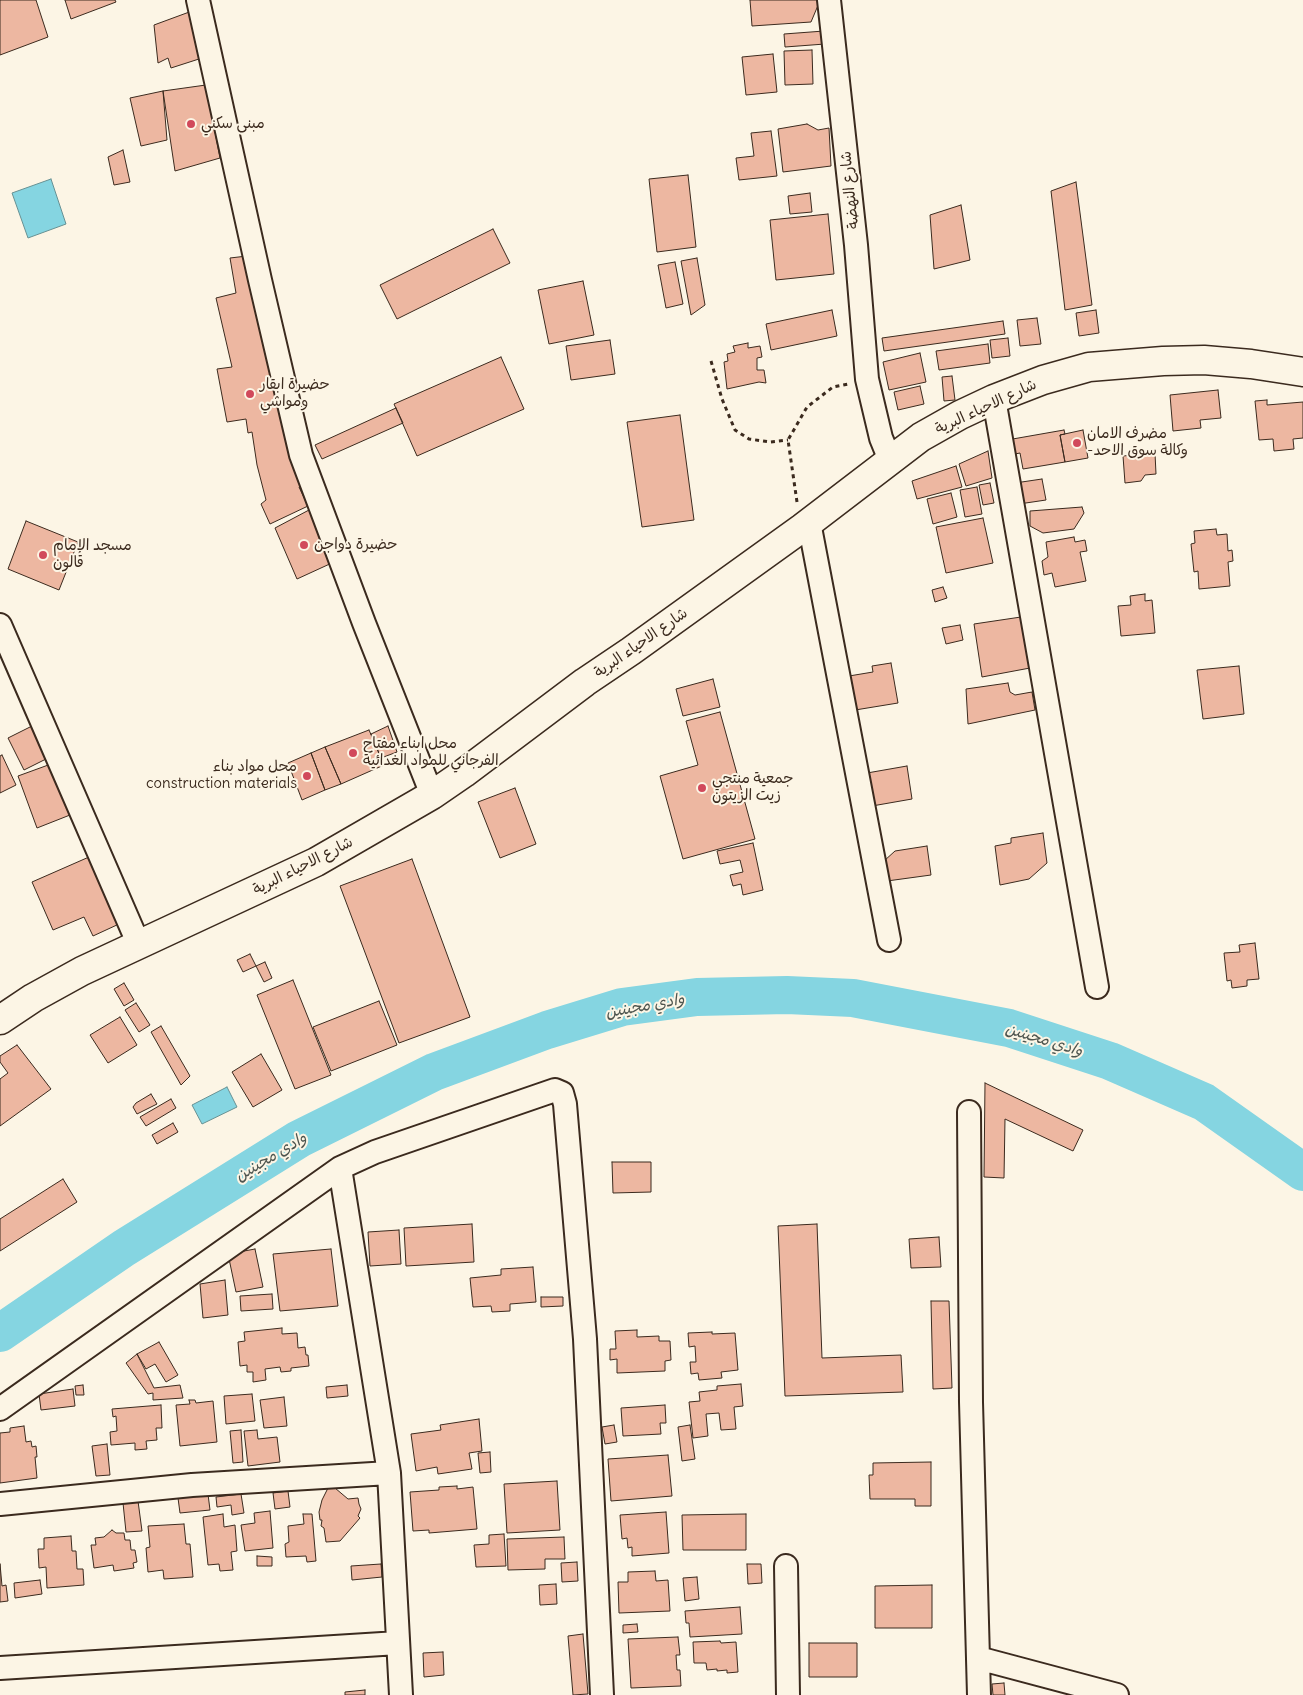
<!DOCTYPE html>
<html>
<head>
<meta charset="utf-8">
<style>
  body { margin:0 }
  canvas { display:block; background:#fcf5e5 }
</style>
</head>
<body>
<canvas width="1303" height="1695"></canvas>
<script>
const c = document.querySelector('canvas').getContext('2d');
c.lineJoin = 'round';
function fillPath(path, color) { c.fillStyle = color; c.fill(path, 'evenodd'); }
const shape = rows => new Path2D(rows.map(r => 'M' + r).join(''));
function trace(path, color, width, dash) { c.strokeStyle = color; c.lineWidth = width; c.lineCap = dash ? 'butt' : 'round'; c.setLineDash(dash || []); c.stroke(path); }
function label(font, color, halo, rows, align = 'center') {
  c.font = font + ' Delius,"Playpen Sans Arabic",sans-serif'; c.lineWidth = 4; c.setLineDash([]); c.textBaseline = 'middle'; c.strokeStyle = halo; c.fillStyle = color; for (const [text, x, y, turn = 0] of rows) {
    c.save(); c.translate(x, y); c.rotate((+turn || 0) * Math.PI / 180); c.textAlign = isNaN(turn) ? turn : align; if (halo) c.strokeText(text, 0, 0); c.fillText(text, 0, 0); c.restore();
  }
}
const water = shape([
  [51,179,66,224,28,238,12,193,51,179],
  [227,1087,237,1107,202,1124,192,1105,227,1087]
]);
fillPath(water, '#85d5e1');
trace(water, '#679193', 1);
trace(shape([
  [0,1333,124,1248,299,1139,434,1072,547,1030,622,1007,697,997,787,995,853,998,1009,1028,1110,1061,1204,1102,1303,1172]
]), '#85d5e1', 38);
const building = shape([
  [0,0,36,0,48,37,0,55,0,0],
  [65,0,115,0,116,2,71,19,65,0],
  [750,0,819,0,819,3,811,22,752,26,750,0],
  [192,11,202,58,171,68,168,58,158,63,154,25,192,11],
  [824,31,825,44,785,47,784,34,824,31],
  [812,50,813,84,785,85,784,51,812,50],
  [773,54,777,92,746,95,742,57,773,54],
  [206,85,220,158,175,171,163,91,206,85],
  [163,91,167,140,141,146,130,98,163,91],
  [807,124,818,130,829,128,831,166,783,172,778,129,807,124],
  [771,131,777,176,739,180,736,158,754,156,751,133,771,131],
  [123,150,130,182,114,185,108,157,123,150],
  [688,175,696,247,657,252,649,179,688,175],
  [1076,182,1092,305,1065,310,1051,191,1076,182],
  [810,193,812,212,790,214,788,196,810,193],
  [961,205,970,260,934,269,930,215,961,205],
  [828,214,834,274,776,280,770,220,828,214],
  [493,229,510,263,397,319,380,285,493,229],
  [247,256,303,486,299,487,308,506,270,524,261,504,266,500,257,465,252,432,248,433,246,419,227,422,217,369,232,367,216,298,236,293,230,258,247,256],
  [697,258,705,305,691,315,681,261,697,258],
  [675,262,683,304,666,308,658,265,675,262],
  [583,281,594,335,549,344,538,290,583,281],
  [832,310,837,336,771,350,766,324,832,310],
  [1096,310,1099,333,1079,336,1076,313,1096,310],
  [1037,318,1041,344,1020,346,1017,320,1037,318],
  [1003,321,1005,334,884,351,882,338,1003,321],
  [1008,338,1010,356,992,358,990,340,1008,338],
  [610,340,615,374,571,380,566,346,610,340],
  [748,343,748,348,760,346,762,357,757,358,757,370,764,370,766,383,759,382,727,389,724,362,728,361,727,354,735,352,733,346,748,343],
  [988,344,990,363,939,370,936,351,988,344],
  [920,353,926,382,889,390,883,362,920,353],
  [501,357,524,409,417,456,394,404,501,357],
  [952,376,955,400,944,401,942,377,952,376],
  [920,386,924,404,898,410,894,392,920,386],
  [1218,390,1221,418,1200,420,1201,428,1173,431,1170,395,1218,390],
  [1267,400,1267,405,1303,402,1303,438,1293,439,1294,449,1274,451,1273,439,1259,440,1255,401,1267,400],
  [396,408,403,423,322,459,315,445,396,408],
  [680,415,694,520,642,527,627,422,680,415],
  [1064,430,1065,434,1060,435,1065,462,1023,469,1020,453,1010,455,1007,440,1064,430],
  [1083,430,1088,458,1065,462,1060,435,1083,430],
  [988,451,992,478,966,486,959,464,988,451],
  [1155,453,1156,474,1145,475,1141,481,1125,483,1123,456,1155,453],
  [956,466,962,487,917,499,912,481,956,466],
  [1042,479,1046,500,1019,504,1015,483,1042,479],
  [990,483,994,503,983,505,979,485,990,483],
  [977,487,982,514,965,517,960,490,977,487],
  [951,493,957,517,933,524,927,499,951,493],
  [1082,507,1084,513,1074,529,1043,533,1030,526,1030,511,1082,507],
  [309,510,334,562,297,579,275,528,309,510],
  [983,518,993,563,946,573,936,527,983,518],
  [26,521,78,542,59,590,8,569,26,521],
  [1216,529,1217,535,1227,534,1228,551,1232,550,1233,561,1228,562,1230,586,1199,589,1198,571,1194,572,1191,544,1195,543,1194,531,1216,529],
  [1074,537,1075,542,1085,540,1087,551,1080,552,1086,581,1055,587,1052,573,1044,575,1042,561,1048,557,1046,542,1074,537],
  [943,587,947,598,935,602,932,590,943,587],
  [1145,594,1145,601,1152,600,1155,633,1121,636,1118,606,1131,605,1130,596,1145,594],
  [1021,617,1030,668,982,677,974,624,1021,617],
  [960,625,963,640,946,644,942,628,960,625],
  [891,663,898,703,849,711,843,677,873,672,872,666,891,663],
  [1239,666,1244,714,1203,719,1197,670,1239,666],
  [713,679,720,707,683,716,676,689,713,679],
  [1008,683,1010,692,1015,695,1032,692,1035,710,968,724,966,689,1008,683],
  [720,712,755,839,683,859,660,776,698,765,686,721,720,712],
  [34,725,50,757,24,770,8,738,34,725],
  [388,726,397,752,381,758,371,734,388,726],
  [369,730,384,765,341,784,325,747,369,730],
  [325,747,341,784,325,790,311,753,325,747],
  [311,753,325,790,302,800,288,763,311,753],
  [2,755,16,785,0,793,0,756,2,755],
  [51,764,70,815,37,828,18,776,51,764],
  [907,766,912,799,872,806,867,773,907,766],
  [515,788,536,844,500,858,478,802,515,788],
  [1043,833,1047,863,1029,879,1000,885,995,846,1011,843,1011,838,1043,833],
  [753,843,763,890,743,895,741,884,733,886,730,875,743,872,740,860,720,864,717,851,753,843],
  [927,846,931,875,887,881,884,861,895,851,927,846],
  [89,857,119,924,93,936,84,917,53,930,32,882,89,857],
  [412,859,470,1017,399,1043,340,886,412,859],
  [1255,943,1259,979,1247,980,1247,986,1232,988,1231,980,1227,981,1224,953,1240,952,1239,945,1255,943],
  [250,954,256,966,243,972,237,960,250,954],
  [265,962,272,978,264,982,256,966,265,962],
  [293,980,331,1075,295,1089,257,995,293,980],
  [124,983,134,1000,124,1006,114,989,124,983],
  [379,1001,397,1045,331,1071,313,1027,379,1001],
  [136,1003,150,1025,139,1032,125,1010,136,1003],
  [120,1017,137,1045,108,1063,90,1035,120,1017],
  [161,1026,190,1076,181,1085,151,1032,161,1026],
  [17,1045,51,1089,0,1126,0,1079,8,1073,0,1062,0,1056,17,1045],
  [261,1054,282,1090,253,1107,232,1072,261,1054],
  [985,1083,1083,1130,1073,1151,1005,1119,1004,1178,984,1177,985,1083],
  [151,1094,157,1104,137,1114,133,1107,136,1103,151,1094],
  [171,1099,176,1108,146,1126,140,1117,171,1099],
  [173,1123,178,1132,157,1144,152,1135,173,1123],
  [612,1162,651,1162,651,1192,613,1193,612,1162],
  [63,1179,77,1202,0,1251,0,1219,63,1179],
  [472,1224,474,1262,406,1266,404,1228,472,1224],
  [817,1224,822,1358,901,1355,903,1392,785,1396,778,1226,817,1224],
  [399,1230,401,1264,370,1266,368,1232,399,1230],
  [939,1237,941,1267,911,1268,909,1239,939,1237],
  [255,1249,263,1287,236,1292,228,1254,255,1249],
  [331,1249,338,1306,280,1311,273,1254,331,1249],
  [533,1267,536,1302,510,1304,510,1311,492,1312,491,1306,473,1307,470,1278,501,1275,501,1269,533,1267],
  [225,1280,228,1315,203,1318,200,1284,225,1280],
  [272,1294,273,1309,241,1311,240,1296,272,1294],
  [541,1297,563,1297,563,1306,541,1307,541,1297],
  [931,1301,949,1301,952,1388,933,1389,931,1301],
  [282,1328,282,1334,297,1333,298,1348,305,1347,306,1355,308,1355,309,1366,291,1368,291,1371,281,1372,280,1367,265,1369,266,1380,253,1382,253,1372,247,1372,247,1365,240,1366,238,1342,245,1341,244,1332,282,1328],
  [637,1330,637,1337,659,1336,659,1341,670,1341,671,1360,665,1361,665,1371,617,1373,617,1359,610,1360,610,1349,616,1349,615,1331,637,1330],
  [712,1332,712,1334,735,1333,738,1370,721,1372,722,1378,699,1380,698,1373,691,1374,690,1362,696,1362,695,1346,689,1347,688,1333,712,1332],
  [159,1342,178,1375,166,1382,155,1364,146,1369,137,1354,159,1342],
  [137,1354,154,1388,180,1385,183,1398,153,1400,153,1393,148,1394,126,1363,137,1354],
  [741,1384,743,1406,734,1407,736,1429,721,1430,719,1413,706,1414,708,1436,693,1438,689,1402,700,1401,699,1392,717,1390,717,1386,741,1384],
  [83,1385,84,1395,76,1395,75,1386,83,1385],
  [347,1385,348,1396,327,1398,326,1387,347,1385],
  [73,1389,75,1406,41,1410,39,1394,73,1389],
  [252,1394,255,1421,226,1424,224,1396,252,1394],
  [284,1397,287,1426,264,1428,260,1400,284,1397],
  [189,1400,195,1400,196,1403,213,1401,217,1442,180,1446,176,1405,190,1404,189,1400],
  [161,1405,162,1428,156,1428,157,1440,146,1441,147,1449,135,1450,135,1443,111,1445,110,1432,117,1431,116,1416,113,1417,112,1409,161,1405],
  [665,1405,666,1423,660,1423,661,1434,623,1436,621,1408,665,1405],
  [479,1419,482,1451,469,1453,472,1469,438,1474,437,1467,416,1471,411,1434,441,1430,440,1425,479,1419],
  [614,1425,617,1442,605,1444,602,1427,614,1425],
  [690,1425,695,1459,682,1461,678,1427,690,1425],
  [24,1426,26,1442,31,1441,32,1447,36,1446,37,1457,35,1457,37,1478,0,1483,0,1433,10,1432,10,1428,24,1426],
  [241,1430,243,1462,233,1463,230,1431,241,1430],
  [257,1430,258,1439,277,1437,280,1462,248,1466,244,1431,257,1430],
  [107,1444,110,1475,96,1476,92,1446,107,1444],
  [490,1452,491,1472,480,1473,478,1453,490,1452],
  [668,1455,672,1496,611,1501,608,1459,668,1455],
  [931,1462,931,1506,915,1506,915,1499,870,1499,869,1475,873,1475,873,1463,931,1462],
  [557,1481,560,1530,507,1533,504,1484,557,1481],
  [457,1486,457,1489,473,1487,477,1529,429,1533,429,1530,413,1531,410,1492,439,1490,439,1487,457,1486],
  [328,1488,335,1488,348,1499,358,1498,359,1504,361,1509,358,1516,360,1518,340,1541,326,1542,324,1528,321,1526,322,1520,320,1520,319,1512,322,1500,328,1488],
  [288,1491,290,1507,275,1509,273,1493,288,1491],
  [208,1494,210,1510,180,1513,178,1498,208,1494],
  [241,1494,244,1513,232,1515,231,1505,217,1507,216,1497,241,1494],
  [138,1501,142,1531,126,1532,123,1503,138,1501],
  [270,1511,273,1548,245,1551,241,1525,255,1523,254,1513,270,1511],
  [666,1512,669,1553,632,1556,632,1547,628,1548,627,1538,622,1539,620,1515,666,1512],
  [223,1514,224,1527,235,1525,237,1551,231,1552,233,1570,220,1571,219,1564,208,1565,203,1517,223,1514],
  [303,1514,312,1514,316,1561,307,1562,306,1556,286,1557,285,1544,289,1542,288,1526,304,1524,303,1514],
  [746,1514,746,1550,683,1550,682,1515,746,1514],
  [184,1524,186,1544,190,1544,193,1577,164,1579,163,1570,148,1572,146,1548,150,1547,148,1526,184,1524],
  [112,1530,116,1533,124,1533,125,1540,130,1540,131,1550,135,1550,137,1562,133,1563,134,1568,114,1571,113,1565,94,1568,91,1545,96,1545,95,1538,104,1537,112,1530],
  [504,1534,506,1566,476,1567,474,1545,489,1544,489,1535,504,1534],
  [71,1536,72,1551,76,1551,77,1569,83,1569,84,1585,47,1588,46,1567,39,1568,38,1549,44,1549,44,1538,71,1536],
  [564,1537,565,1559,545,1559,545,1569,508,1570,507,1539,564,1537],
  [257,1556,272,1557,272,1566,257,1566,257,1556],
  [577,1562,578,1581,562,1582,561,1563,577,1562],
  [0,1564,2,1586,6,1585,8,1601,0,1602,0,1564],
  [381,1564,382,1577,352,1580,351,1566,381,1564],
  [747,1564,761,1564,762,1583,748,1584,747,1564],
  [655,1571,656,1581,668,1580,670,1611,619,1613,618,1582,628,1582,628,1572,655,1571],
  [697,1577,699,1599,685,1601,683,1578,697,1577],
  [40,1580,42,1594,15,1598,14,1583,40,1580],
  [556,1584,557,1604,540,1605,539,1585,556,1584],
  [932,1585,932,1628,875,1628,875,1586,932,1585],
  [740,1607,742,1634,690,1637,689,1623,686,1623,685,1611,740,1607],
  [637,1624,638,1632,623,1633,623,1625,637,1624],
  [583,1634,588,1694,573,1695,568,1636,583,1634],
  [678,1637,680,1655,676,1655,677,1670,680,1670,681,1686,631,1688,628,1639,678,1637],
  [720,1641,721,1643,736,1642,738,1672,727,1673,727,1670,717,1671,717,1669,707,1670,706,1663,694,1663,693,1642,720,1641],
  [809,1643,857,1643,857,1677,809,1677,809,1643],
  [443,1652,444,1675,424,1677,423,1653,443,1652],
  [1004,1683,1005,1695,993,1695,992,1684,1004,1683],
  [365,1690,365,1695,345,1695,345,1692,365,1690]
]);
fillPath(building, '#edb7a1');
trace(building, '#3b2a1e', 1);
const minor = shape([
  [198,0,260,280,301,455,364,623,432,795],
  [829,0,856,245,867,379,881,438,890,460],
  [994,399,1097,987],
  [809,522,889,940],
  [0,625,139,945],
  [969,1112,971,1402,979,1695],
  [340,1168,389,1473,401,1695],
  [0,1409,340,1168,375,1152,555,1090,562,1093,565,1104,585,1339,602,1695],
  [0,1504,192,1485,389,1473],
  [786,1566,788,1695],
  [978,1658,1117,1695],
  [0,1668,398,1643]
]);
const major = shape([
  [0,1020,33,998,82,971,316,862,432,795,464,773,585,682,631,651,802,528,921,437,960,415,994,399,1043,380,1089,367,1163,361,1204,360,1251,364,1303,372]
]);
trace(minor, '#3b2a1e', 26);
trace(major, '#3b2a1e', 31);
trace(shape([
  [711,361,722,399,735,430,749,439,770,442,788,440],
  [797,502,788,440,807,407,833,387,848,384]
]), '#3b2a1e', 3, [4, 4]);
trace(minor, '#fcf5e5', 22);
trace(major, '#fcf5e5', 28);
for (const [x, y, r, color] of [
  [191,124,5,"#d1495b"],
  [250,394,5,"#d1495b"],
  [1077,443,5,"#d1495b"],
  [304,545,5,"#d1495b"],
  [43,555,5,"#d1495b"],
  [353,753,5,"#d1495b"],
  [307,776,5,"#d1495b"],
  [702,788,5,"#d1495b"]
]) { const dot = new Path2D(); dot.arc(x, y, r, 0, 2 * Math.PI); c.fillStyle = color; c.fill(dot); trace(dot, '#fcf5e5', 2); }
label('15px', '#3b2a1e', '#fcf5e5', [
  ["مبنى سكني",201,124],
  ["حضيرة ابقار",260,385],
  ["ومواشي",260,402],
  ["مضرف الامان",1087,434],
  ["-وكالة سوق الاحد",1087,451],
  ["حضيرة دواجن",314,545],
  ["مسجد الإمام",53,546],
  ["قالون",53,563],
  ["محل ابناء مفتاح",363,744],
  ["الفرجاني للمواد الغدائية",363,761],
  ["محل مواد بناء",297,767,"right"],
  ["construction materials",297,784,"right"],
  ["جمعية منتجي",712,779],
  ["زيت الزيتون",712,796]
], 'left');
label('15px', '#3b2a1e', '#fcf5e5', [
  ["شارع النهضة",850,190,-96],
  ["شارع الاحياء البرية",986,407,-25],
  ["شارع الاحياء البرية",641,643,-35],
  ["شارع الاحياء البرية",303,866,-27]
]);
label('italic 16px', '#4e554f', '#fcf5e5', [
  ["وادي مجينين",645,1006,-10],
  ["وادي مجينين",1044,1040,17],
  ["وادي مجينين",271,1157,-31]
]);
</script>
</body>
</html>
